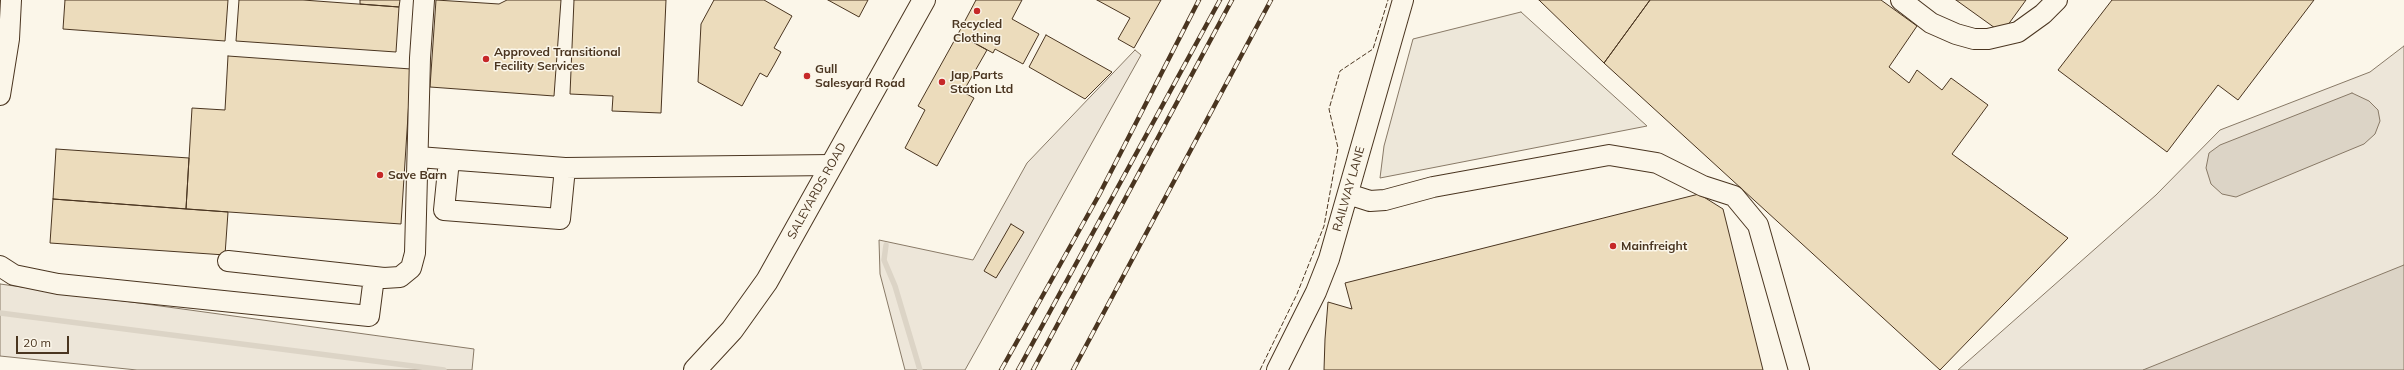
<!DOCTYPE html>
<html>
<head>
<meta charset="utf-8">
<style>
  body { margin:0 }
  #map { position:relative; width:2404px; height:370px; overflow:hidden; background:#fbf6e9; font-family:Mulish,sans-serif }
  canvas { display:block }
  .scale { position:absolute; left:16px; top:336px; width:53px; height:18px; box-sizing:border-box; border:2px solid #4a3520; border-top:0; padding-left:5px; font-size:12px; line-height:14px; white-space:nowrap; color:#4a3520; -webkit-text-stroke:3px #fbf6e9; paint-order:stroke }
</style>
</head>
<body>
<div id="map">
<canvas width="2404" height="370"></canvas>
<div class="scale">20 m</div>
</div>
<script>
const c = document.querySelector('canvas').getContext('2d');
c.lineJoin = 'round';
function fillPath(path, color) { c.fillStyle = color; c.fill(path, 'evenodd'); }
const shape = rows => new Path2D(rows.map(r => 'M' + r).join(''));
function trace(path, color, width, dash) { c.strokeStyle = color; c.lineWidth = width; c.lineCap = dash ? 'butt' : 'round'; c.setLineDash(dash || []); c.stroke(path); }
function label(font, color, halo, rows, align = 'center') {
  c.font = font + ' Mulish,sans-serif'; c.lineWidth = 3; c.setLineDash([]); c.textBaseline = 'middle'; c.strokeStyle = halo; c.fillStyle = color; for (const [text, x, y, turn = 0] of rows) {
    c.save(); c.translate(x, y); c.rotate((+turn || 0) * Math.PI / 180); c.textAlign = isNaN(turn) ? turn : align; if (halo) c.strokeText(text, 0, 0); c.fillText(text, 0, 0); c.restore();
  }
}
const green = shape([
  [2404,46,2404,370,1958,370,2156,195,2220,130,2370,72,2404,46],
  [1135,50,1141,55,965,370,905,370,880,274,879,240,973,260,1027,163,1135,50],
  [0,284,474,349,472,370,137,370,0,356,0,284]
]);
fillPath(green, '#ede6d9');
trace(green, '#887966', 1);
const parking = shape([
  [1521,12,1647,126,1380,178,1384,146,1413,39,1521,12]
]);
fillPath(parking, '#ede7d9');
trace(parking, '#887966', 1);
const water = shape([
  [2352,93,2369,101,2378,110,2380,121,2375,134,2364,144,2236,197,2222,194,2211,184,2206,168,2209,153,2220,145,2352,93],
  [2404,265,2404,370,2143,370,2404,265]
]);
fillPath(water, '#dcd4c6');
trace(water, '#887966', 1);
trace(shape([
  [886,245,884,260,895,286,920,370],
  [0,313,444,370]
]), '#dcd4c6', 5.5);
const building = shape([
  [65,0,228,0,225,41,63,29,65,0],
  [239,0,303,0,399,7,396,52,236,41,239,0],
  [360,0,400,0,399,7,360,4,360,0],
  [436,0,499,4,507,0,561,0,554,96,430,87,436,0],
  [574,0,666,0,661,113,612,111,613,96,570,94,574,0],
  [714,0,764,0,792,16,774,48,781,52,774,65,767,77,760,73,742,106,698,82,701,24,714,0],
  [828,0,868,0,859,17,828,0],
  [976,0,1022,0,1012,19,1039,34,1023,64,995,49,993,53,958,34,976,0],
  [1097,0,1161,0,1134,48,1118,39,1130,18,1097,0],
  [1539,0,1650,0,1604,63,1539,0],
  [1650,0,1881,0,1917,26,1889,67,1909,83,1917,70,1942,90,1951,78,1988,105,1952,154,2068,238,1940,370,1604,63,1650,0],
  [1956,0,2026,0,2002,33,1956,0],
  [2112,0,2314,0,2238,100,2218,85,2167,152,2058,70,2112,0],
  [958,34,987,50,963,92,974,98,937,166,905,148,925,110,918,106,958,34],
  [1046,35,1112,72,1085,99,1029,67,1046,35],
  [228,56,411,69,401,224,186,209,192,108,225,110,228,56],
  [56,149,189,158,186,209,53,199,56,149],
  [1699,194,1723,209,1763,370,1324,370,1325,339,1328,302,1352,309,1345,283,1699,194],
  [53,199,228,212,225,255,50,243,53,199],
  [1011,224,1024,232,996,278,984,271,1011,224]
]);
fillPath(building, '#ecdcbc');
trace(building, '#4a3520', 1);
const minor = shape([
  [1901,0,1931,23,1956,34,1974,39,1988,39,2018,32,2043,14,2057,0],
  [0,95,9,39,11,0],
  [418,157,565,168,832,165],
  [449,160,444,210,560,219,565,168],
  [1348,194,1370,201,1385,200,1433,187,1609,155,1657,163,1703,186,1734,196,1758,225,1799,370],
  [228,261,384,278,400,277,411,268,415,253,420,58,424,0],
  [0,266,14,275,58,284,369,316,374,277],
  [1277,370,1316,292,1329,259,1403,0]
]);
const major = shape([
  [695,370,732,330,767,281,924,0]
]);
trace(minor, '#4a3520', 22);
trace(major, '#4a3520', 24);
trace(minor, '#fbf6e9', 20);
trace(major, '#fbf6e9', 22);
const rail = shape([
  [1001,370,1099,195,1199,0],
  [1018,370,1220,0],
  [1033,370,1232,0],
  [1073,370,1271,0]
]);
trace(rail, '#4a3520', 4.5);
trace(rail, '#fbf6e9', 3, [9]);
trace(shape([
  [1260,370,1297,294,1324,226,1338,148,1329,109,1340,71,1373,49,1388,0]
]), '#4a3520', 1, [5, 2]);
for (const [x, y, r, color] of [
  [977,11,4,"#c62828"],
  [486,59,4,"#c62828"],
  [807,76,4,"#c62828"],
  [942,82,4,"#c62828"],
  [380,175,4,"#c62828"],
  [1613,246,4,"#c62828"]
]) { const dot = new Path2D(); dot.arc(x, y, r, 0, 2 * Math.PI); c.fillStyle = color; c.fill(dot); trace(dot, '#fbf6e9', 1.5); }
label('bold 12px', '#4a3520', '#fbf6e9', [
  ["Recycled",977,24,"center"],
  ["Clothing",977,38,"center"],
  ["Approved Transitional",494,52],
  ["Fecility Services",494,66],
  ["Gull",815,69],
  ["Salesyard Road",815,83],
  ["Jap Parts",950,75],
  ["Station Ltd",950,89],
  ["Save Barn",388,175],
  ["Mainfreight",1621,246]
], 'left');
label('12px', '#4a3520', '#fbf6e9', [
  ["RAILWAY LANE",1349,189,-74],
  ["SALEYARDS ROAD",817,191,-61]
]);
</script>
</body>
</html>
